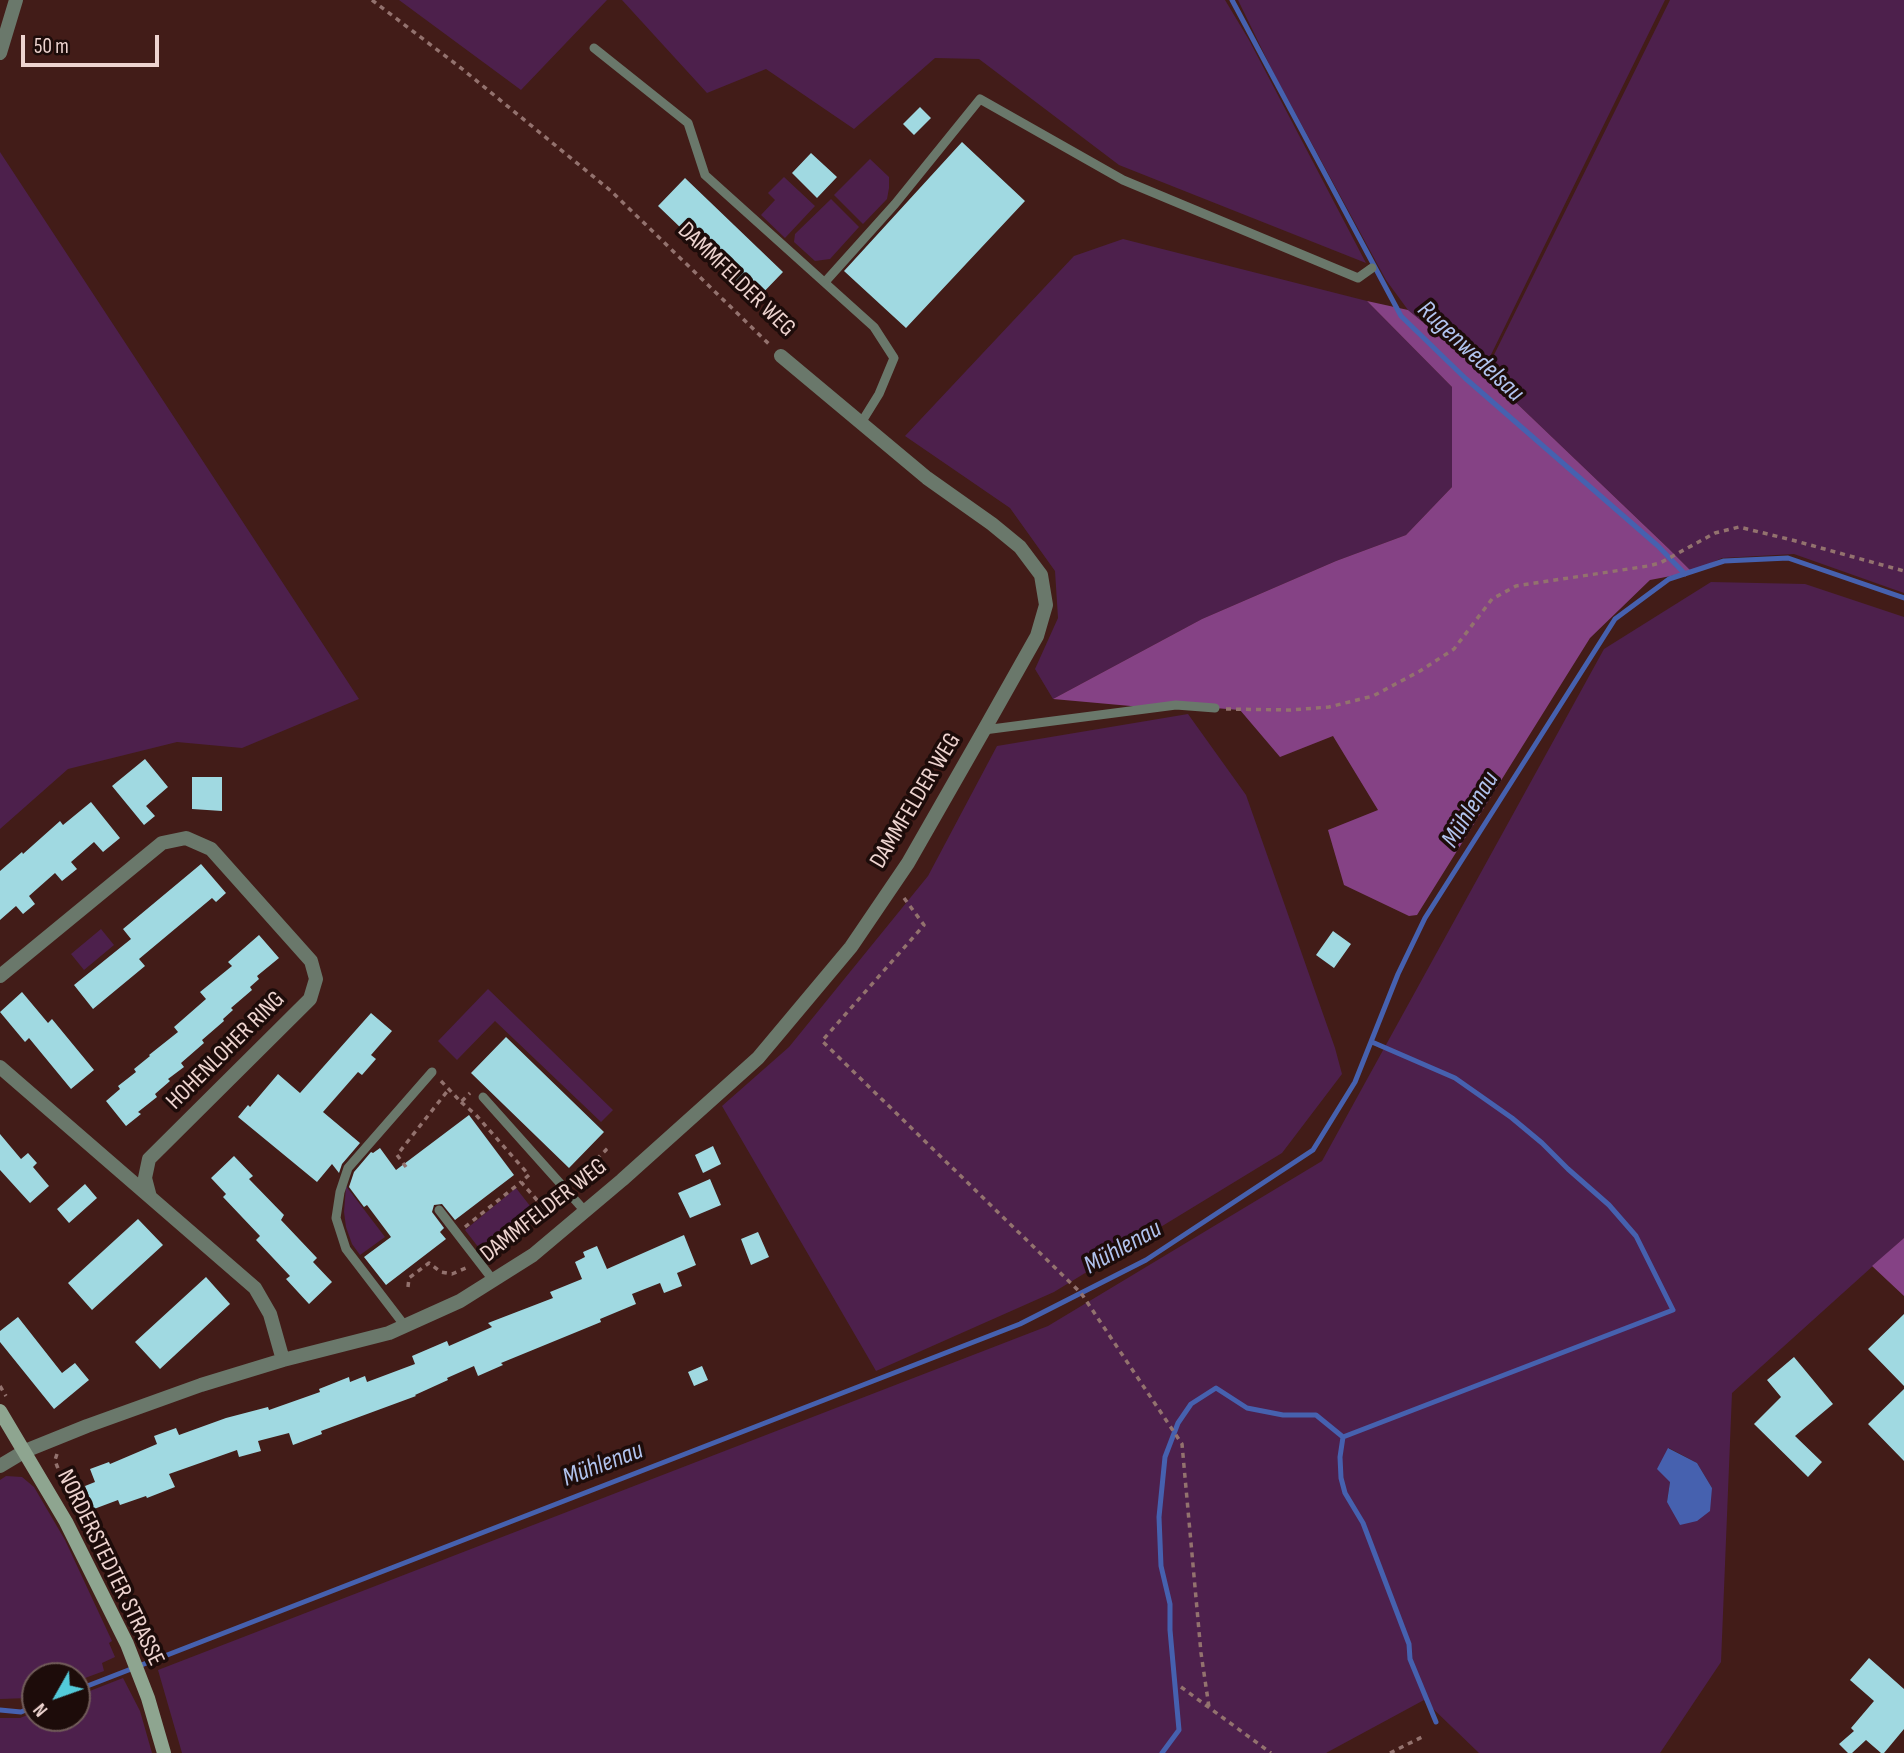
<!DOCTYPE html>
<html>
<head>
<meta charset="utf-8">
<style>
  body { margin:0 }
  #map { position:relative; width:1904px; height:1753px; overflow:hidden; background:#421c18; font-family:"Sofia Sans Condensed",sans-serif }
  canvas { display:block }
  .north { position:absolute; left:21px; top:1662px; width:70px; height:70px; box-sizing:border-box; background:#1d0c0a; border:2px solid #715c59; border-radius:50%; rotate:230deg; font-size:19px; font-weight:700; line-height:28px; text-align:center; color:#eed4d0 }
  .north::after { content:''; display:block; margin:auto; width:24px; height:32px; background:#53cbdb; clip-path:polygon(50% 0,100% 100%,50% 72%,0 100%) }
  .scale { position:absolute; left:21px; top:35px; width:138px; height:32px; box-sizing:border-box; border:4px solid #eed4d0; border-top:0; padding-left:9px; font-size:21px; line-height:24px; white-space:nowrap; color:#eed4d0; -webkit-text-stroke:5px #1d0c0a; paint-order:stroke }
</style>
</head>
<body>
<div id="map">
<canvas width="1904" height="1753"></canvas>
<div class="north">N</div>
<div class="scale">50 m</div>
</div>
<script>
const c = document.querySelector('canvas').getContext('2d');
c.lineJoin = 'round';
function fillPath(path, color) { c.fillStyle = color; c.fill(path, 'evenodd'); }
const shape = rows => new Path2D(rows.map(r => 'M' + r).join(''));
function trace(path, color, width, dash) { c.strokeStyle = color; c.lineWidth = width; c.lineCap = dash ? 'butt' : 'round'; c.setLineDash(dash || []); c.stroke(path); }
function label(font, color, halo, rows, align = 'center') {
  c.font = font + ' "Sofia Sans Condensed",sans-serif'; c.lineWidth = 7; c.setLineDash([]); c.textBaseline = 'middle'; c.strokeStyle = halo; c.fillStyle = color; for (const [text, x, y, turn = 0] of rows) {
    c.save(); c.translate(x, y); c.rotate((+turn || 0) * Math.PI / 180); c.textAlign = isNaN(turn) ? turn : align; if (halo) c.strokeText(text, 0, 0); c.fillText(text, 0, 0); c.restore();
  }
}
fillPath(shape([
  [399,0,607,0,521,90],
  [622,0,1225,0,1249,40,1366,263,1119,165,979,59,935,58,854,129,766,69,707,93],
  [1238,0,1665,0,1483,371,1408,310,1386,280,1273,72],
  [1670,0,1904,0,1904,593,1794,554,1722,558,1692,572,1668,548,1485,373],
  [0,152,359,699,242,748,177,742,68,769,0,829],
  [870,159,889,177,889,188,887,199,863,224,834,195],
  [784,177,815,206,785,238,761,215,775,200,768,193],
  [831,199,859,227,830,259,815,261,794,242,795,234],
  [1123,239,1367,301,1452,387,1452,487,1406,535,1336,561,1202,619,1053,699,1035,669,1058,618,1055,571,1010,508,905,436,1074,256],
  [1711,582,1805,584,1904,617,1904,1238,1732,1393,1721,1662,1660,1753,1479,1753,1424,1700,1326,1753,182,1753,158,1670,1048,1326,1322,1161,1604,649],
  [1669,1448,1697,1463,1712,1488,1667,1502,1670,1482],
  [1188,714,1246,795,1335,1048,1342,1074,1282,1153,1054,1292,876,1371,722,1106,789,1047,928,876,997,746],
  [101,929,114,945,84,970,71,954],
  [488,989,613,1110,601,1122,495,1021,457,1060,438,1041],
  [346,1186,385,1237,360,1255,352,1244,346,1227,344,1212],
  [516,1188,534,1211,509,1232,505,1227,479,1248,465,1230],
  [6,1476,22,1477,34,1487,65,1540,112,1641,109,1643,115,1657,102,1663,104,1671,77,1681,77,1676,35,1676,35,1697,30,1698,0,1699,0,1480],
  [123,1678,140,1711,152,1753,0,1753,0,1718,20,1718,35,1712,35,1718,77,1718,77,1696]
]), '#4d204c');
fillPath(shape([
  [1367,301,1408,310,1485,373,1668,548,1692,572,1650,580,1590,638,1417,915,1409,916,1344,885,1328,830,1378,810,1333,736,1280,757,1240,710,1176,705,1153,708,1053,699,1202,619,1336,561,1406,535,1452,487,1452,387],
  [1904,1238,1904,1296,1872,1266]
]), '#854285');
fillPath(shape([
  [1668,1448,1697,1463,1712,1488,1710,1511,1697,1521,1680,1525,1667,1502,1670,1482,1657,1469]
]), '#4661af');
trace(shape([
  [1232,0,1401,316,1465,378,1658,546,1685,574],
  [1343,1437,1340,1457,1341,1478,1345,1493,1363,1523,1409,1644,1410,1659,1436,1722],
  [77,1690,1020,1324,1146,1260,1313,1150,1355,1082,1398,974,1425,918,1615,619,1669,579,1724,561,1788,558,1904,598],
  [0,1710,21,1712,35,1706],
  [1162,1753,1179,1730,1170,1630,1170,1604,1161,1566,1159,1517,1165,1457,1178,1423,1191,1404,1216,1388,1247,1408,1283,1415,1316,1415,1343,1437,1673,1310,1636,1236,1609,1205,1568,1169,1542,1143,1512,1118,1455,1078,1372,1042]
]), '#4661af', 5);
fillPath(shape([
  [920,107,931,118,914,135,903,124],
  [962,142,1025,201,906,328,844,271],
  [811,153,837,177,817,198,792,173],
  [685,178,783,272,756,300,658,206],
  [145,759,168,787,146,806,155,816,144,825,112,786],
  [192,777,222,777,222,811,192,809],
  [91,802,120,838,103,852,94,842,71,862,77,869,62,881,55,873,29,896,35,904,23,914,16,906,0,920,0,871,22,852,23,854,60,821,63,825],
  [201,864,226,893,216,902,212,898,139,959,145,966,93,1009,74,985,131,939,123,929],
  [1333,931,1351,944,1334,968,1316,955],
  [259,935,279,958,257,976,259,979,250,987,252,990,231,1008,233,1010,223,1019,224,1021,202,1040,204,1043,181,1063,184,1067,168,1079,170,1081,155,1094,157,1097,138,1112,141,1114,126,1126,106,1101,120,1089,118,1086,136,1072,134,1069,150,1056,149,1055,178,1032,174,1027,206,999,200,992,232,966,228,962],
  [22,992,48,1023,52,1019,94,1070,71,1089,29,1038,25,1042,0,1012],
  [371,1013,392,1031,371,1055,376,1059,362,1075,358,1072,323,1112,360,1143,342,1164,339,1173,332,1164,317,1182,238,1117,248,1105,250,1107,278,1074,300,1093],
  [506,1037,604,1132,569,1168,471,1073],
  [469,1115,514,1175,455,1220,442,1204,434,1205,432,1212,444,1228,440,1232,446,1239,386,1285,364,1257,391,1237,367,1205,364,1207,349,1187,354,1172,371,1152,373,1153,380,1148,396,1170],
  [0,1134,21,1159,28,1153,37,1163,33,1167,49,1186,30,1203,0,1170],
  [713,1146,721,1164,703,1173,695,1155],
  [234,1156,253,1176,249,1179,284,1215,281,1220,317,1258,313,1262,332,1282,309,1304,286,1279,290,1276,256,1240,260,1236,223,1197,226,1194,211,1178],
  [710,1179,721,1205,690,1218,678,1193],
  [85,1184,97,1198,69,1223,57,1209],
  [138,1219,163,1245,92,1310,68,1283],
  [758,1232,769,1257,751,1265,741,1239],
  [684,1235,696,1265,677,1273,682,1286,664,1293,660,1283,632,1294,636,1304,600,1319,601,1322,501,1363,503,1365,478,1376,474,1366,447,1378,448,1380,415,1395,416,1396,321,1431,322,1434,293,1445,289,1433,258,1441,261,1451,239,1457,237,1450,169,1474,175,1487,147,1498,146,1496,120,1505,118,1500,94,1509,85,1486,95,1482,90,1469,109,1462,110,1464,157,1444,154,1436,176,1428,179,1435,226,1418,268,1407,269,1410,320,1392,319,1389,349,1377,350,1382,365,1376,367,1382,415,1364,412,1356,447,1341,449,1346,492,1327,488,1323,553,1298,550,1292,582,1279,575,1262,585,1257,583,1252,597,1246,607,1269],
  [206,1277,230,1304,160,1369,135,1342],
  [1904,1314,1904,1386,1868,1349],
  [18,1317,62,1373,75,1363,89,1380,54,1409,0,1342,0,1331],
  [1794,1357,1833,1404,1795,1436,1822,1462,1808,1477,1754,1424,1781,1397,1767,1380],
  [702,1366,708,1380,694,1386,688,1372],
  [1904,1389,1904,1461,1868,1424],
  [1869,1658,1904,1689,1904,1729,1884,1753,1881,1753,1866,1740,1852,1753,1848,1753,1839,1744,1854,1731,1851,1728,1874,1701,1850,1680]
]), '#a0d9e1');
trace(shape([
  [372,0,461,68,611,191,770,345],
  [1226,709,1290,710,1329,707,1373,696,1420,671,1454,649,1492,599,1516,586,1648,566,1660,563,1715,533,1739,527,1792,540,1904,571],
  [904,898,924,925,822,1041,1081,1293,1182,1444,1201,1653,1209,1707],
  [441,1081,461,1102,470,1093],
  [461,1102,476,1115,529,1175],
  [406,1167,397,1155,449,1089],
  [529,1175,521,1182,544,1208,556,1197],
  [575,1180,606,1150,604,1148],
  [465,1227,521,1182],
  [488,1252,544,1208],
  [408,1287,409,1278,429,1263,441,1272,452,1274,468,1267],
  [0,1386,6,1396],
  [57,1454,55,1460,57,1466,67,1489],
  [1181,1687,1271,1753],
  [1390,1753,1424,1736]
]), '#93726e', 3.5, [5, 5]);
trace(shape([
  [594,48,688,123,705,175,874,327,894,358,879,394,861,423],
  [825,282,895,204,980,99,1123,180,1358,278,1372,268],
  [984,730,1176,705,1215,708],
  [483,1097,584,1210],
  [439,1210,493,1280],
  [405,1326,346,1249,336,1218,340,1192,348,1168,432,1072]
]), '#6a786b', 9);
trace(shape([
  [0,53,16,0],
  [0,976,162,843,186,838,211,849,311,961,316,979,310,999,149,1159,145,1178,150,1197],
  [0,1067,255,1288,270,1314,283,1360],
  [0,1466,25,1451,87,1426,201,1385,283,1360,389,1333,460,1301,533,1255,622,1180,758,1058,851,947,908,863,984,730,1037,636,1046,605,1041,575,1020,547,992,524,927,478,781,356]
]), '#6a786b', 14);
trace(shape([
  [0,1411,66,1522,127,1644,148,1698,164,1753]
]), '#8ea590', 14);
label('24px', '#eed4d0', '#1d0c0a', [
  ["DAMMFELDER WEG",736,280,44],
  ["DAMMFELDER WEG",916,801,-59],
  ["HOHENLOHER RING",226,1051,-45],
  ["DAMMFELDER WEG",544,1211,-38],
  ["NORDERSTEDTER STRASSE",110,1568,64]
]);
label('italic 26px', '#b1c3ee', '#1d0c0a', [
  ["Rugenwedelsau",1470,352,43],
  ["Mühlenau",1471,810,-58],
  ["Mühlenau",1123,1248,-29],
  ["Mühlenau",603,1465,-21]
]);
</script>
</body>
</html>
